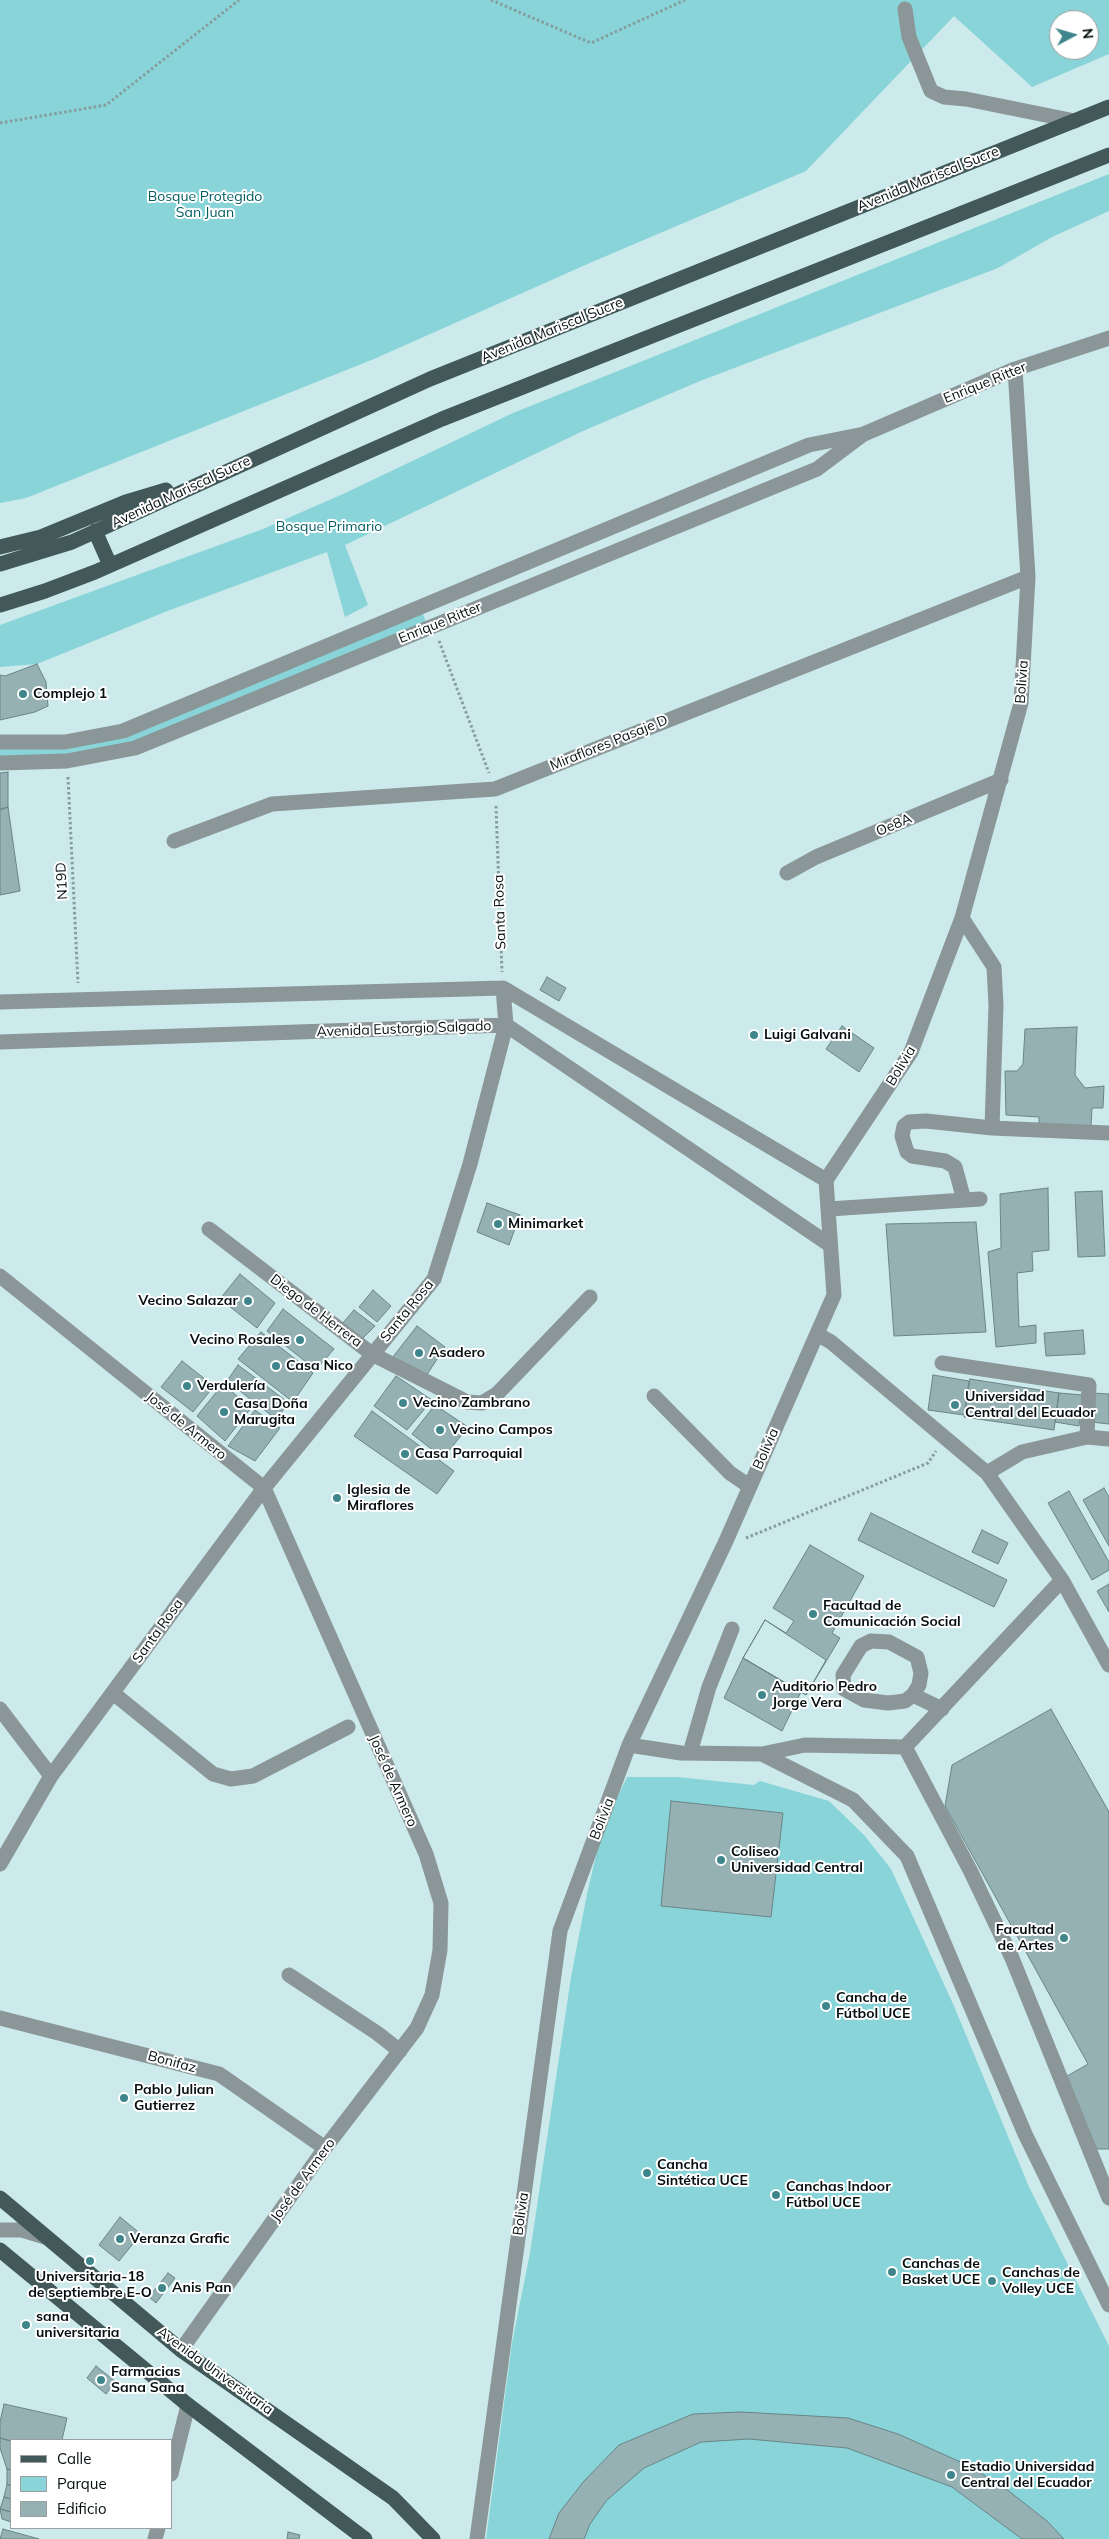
<!DOCTYPE html>
<html>
<head>
<meta charset="utf-8">
<style>
  body { margin:0 }
  #map { position:relative; width:1109px; height:2539px; overflow:hidden; background:#cceaeb; font-family:Mulish,sans-serif }
  canvas { display:block }
  .legend { position:absolute; left:10px; top:2439px; width:162px; height:90px; box-sizing:border-box; background:#fff; border:1px solid #9b9f9f; margin:0; padding:6px 9px; list-style:none; font-size:15px; color:#050f10 }
  .legend li { display:flex; align-items:center; gap:10px; height:25px }
  .legend b { width:25px; border:1px solid #9b9f9f }
  .north { position:absolute; left:1049px; top:10px; width:50px; height:50px; box-sizing:border-box; background:#fff; border:1px solid #9b9f9f; border-radius:50%; rotate:84deg; font-size:14px; font-weight:700; line-height:20px; text-align:center; color:#050f10 }
  .north::after { content:''; display:block; margin:auto; width:18px; height:22px; background:#3e868b; clip-path:polygon(50% 0,100% 100%,50% 72%,0 100%) }
</style>
</head>
<body>
<div id="map">
<canvas width="1109" height="2539"></canvas>
<ul class="legend">
<li><b style="height:6px;background:#425859"></b>Calle</li>
<li><b style="height:14px;background:#88d4d8"></b>Parque</li>
<li><b style="height:14px;background:#95b1b3"></b>Edificio</li>
</ul>
<div class="north">N</div>
</div>
<script>
const c = document.querySelector('canvas').getContext('2d');
c.lineJoin = 'round';
function fillPath(path, color) { c.fillStyle = color; c.fill(path, 'evenodd'); }
const shape = rows => new Path2D(rows.map(r => 'M' + r).join(''));
function trace(path, color, width, dash) { c.strokeStyle = color; c.lineWidth = width; c.lineCap = dash ? 'butt' : 'round'; c.setLineDash(dash || []); c.stroke(path); }
function label(font, color, halo, rows, align = 'center') {
  c.font = font + ' Mulish,sans-serif'; c.lineWidth = 4; c.setLineDash([]); c.textBaseline = 'middle'; c.strokeStyle = halo; c.fillStyle = color; for (const [text, x, y, turn = 0] of rows) {
    c.save(); c.translate(x, y); c.rotate((+turn || 0) * Math.PI / 180); c.textAlign = isNaN(turn) ? turn : align; if (halo) c.strokeText(text, 0, 0); c.fillText(text, 0, 0); c.restore();
  }
}
fillPath(shape([
  [0,0,1109,0,1109,54,1032,87,954,16,806,171,592,262,374,359,26,498,0,503],
  [1059,20,1089,20,1089,50,1059,50],
  [1109,174,1109,211,1052,237,998,268,700,381,583,431,345,545,368,605,345,617,327,552,170,610,37,664,0,667,0,625,263,529,343,494,513,413],
  [419,603,427,625,133,744,63,756,0,758,0,746,125,735],
  [627,1777,677,1777,754,1785,760,1781,829,1801,864,1835,891,1869,954,2006,1029,2187,1109,2346,1109,2539,486,2539,512,2343,530,2253,571,1977,587,1894,602,1830]
]), '#88d4d8');
const building = shape([
  [37,664,46,682,48,706,35,712,0,720,0,675,5,676,37,664],
  [8,772,8,807,0,809,0,773,8,772],
  [8,807,20,891,0,895,0,810,8,807],
  [547,977,566,988,559,1001,540,990,547,977],
  [842,1026,874,1048,859,1072,826,1049,842,1026],
  [1077,1027,1075,1075,1085,1088,1104,1086,1103,1108,1092,1108,1091,1126,1039,1128,1039,1117,1006,1115,1005,1071,1017,1071,1023,1064,1025,1029,1077,1027],
  [1048,1188,1049,1250,1032,1252,1033,1271,1017,1273,1019,1327,1036,1325,1036,1343,996,1347,988,1252,1001,1248,1000,1194,1048,1188],
  [1102,1191,1105,1256,1078,1257,1075,1192,1102,1191],
  [487,1203,520,1215,509,1245,477,1232,487,1203],
  [976,1222,986,1332,894,1336,886,1224,976,1222],
  [240,1274,275,1303,257,1328,220,1299,240,1274],
  [373,1290,391,1306,377,1322,359,1307,373,1290],
  [283,1309,334,1349,316,1370,267,1331,283,1309],
  [354,1310,375,1326,362,1339,342,1324,354,1310],
  [417,1326,445,1347,426,1376,392,1358,417,1326],
  [1083,1330,1085,1354,1046,1356,1044,1333,1083,1330],
  [261,1332,313,1373,293,1402,238,1359,261,1332],
  [182,1361,214,1386,193,1412,161,1387,182,1361],
  [238,1365,289,1403,276,1419,227,1381,238,1365],
  [933,1375,969,1381,964,1415,928,1410,933,1375],
  [396,1376,432,1400,407,1430,374,1406,396,1376],
  [970,1379,1059,1393,1054,1430,964,1417,970,1379],
  [223,1384,251,1408,225,1441,197,1416,223,1384],
  [1059,1393,1083,1395,1079,1426,1055,1422,1059,1393],
  [1093,1393,1109,1394,1109,1424,1091,1422,1093,1393],
  [435,1405,468,1427,443,1458,412,1434,435,1405],
  [255,1410,280,1428,255,1461,228,1446,255,1410],
  [372,1411,454,1471,437,1494,354,1436,372,1411],
  [1104,1488,1109,1497,1109,1546,1083,1500,1104,1488],
  [1069,1491,1109,1562,1109,1570,1092,1580,1048,1503,1069,1491],
  [871,1513,1007,1580,994,1607,858,1540,871,1513],
  [982,1530,1008,1543,998,1564,972,1552,982,1530],
  [810,1545,864,1576,832,1633,840,1638,806,1695,743,1658,765,1620,786,1633,794,1621,773,1608,810,1545],
  [1109,1584,1109,1612,1097,1591,1109,1584],
  [765,1620,826,1660,806,1695,743,1658,765,1620],
  [743,1658,801,1692,782,1731,724,1698,743,1658],
  [1051,1709,1109,1812,1109,2149,1097,2149,1062,2079,1088,2064,945,1806,952,1765,1051,1709],
  [671,1801,783,1813,771,1917,661,1906,671,1801],
  [120,2217,141,2234,119,2261,99,2245,120,2217],
  [168,2273,175,2278,156,2303,149,2297,168,2273],
  [96,2366,116,2382,106,2394,87,2378,96,2366],
  [4,2404,67,2418,62,2440,11,2441,0,2438,0,2422,4,2404],
  [741,2412,848,2418,898,2434,965,2464,1001,2485,1047,2521,1064,2539,1022,2539,952,2487,847,2448,749,2439,701,2442,644,2468,607,2500,590,2524,584,2539,549,2539,559,2513,584,2481,619,2445,693,2414,741,2412],
  [0,2438,11,2441,11,2470,7,2469,0,2448,0,2438],
  [7,2469,11,2470,11,2486,7,2484,7,2469],
  [7,2484,11,2486,11,2499,4,2497,7,2484],
  [4,2497,11,2499,11,2512,0,2509,4,2497],
  [0,2509,11,2512,11,2522,2,2519,0,2509],
  [3,2529,39,2539,0,2539,3,2529],
  [288,2532,300,2535,299,2539,287,2539,288,2532]
]);
fillPath(building, '#95b1b3');
trace(building, '#6a8587', 1);
trace(shape([
  [491,0,591,43,685,0],
  [0,123,106,105,239,0],
  [439,641,489,773],
  [68,777,78,983],
  [496,806,502,972],
  [746,1538,928,1463,936,1451]
]), '#869d9e', 3, [2.5, 2.5]);
trace(shape([
  [905,9,909,37,931,91,944,97,966,99,1075,121],
  [0,742,65,742,123,731,809,445,864,434,1015,369,1109,338],
  [0,763,67,761,135,748,817,469,861,436],
  [174,841,272,804,495,789,1028,577],
  [787,873,816,857,1001,780],
  [962,918,994,967,996,1005,992,1128],
  [0,1002,503,988,826,1180],
  [0,1042,506,1025,830,1245],
  [964,1200,955,1167,945,1161,912,1156,907,1152,902,1136,904,1126,909,1122,926,1121,992,1128,1109,1133],
  [829,1209,980,1199],
  [209,1229,372,1354,467,1402,482,1403,497,1394,590,1297],
  [0,1276,264,1488,426,1854,441,1903,440,1950,432,1995,417,2028,325,2148,181,2350],
  [817,1334,831,1342,987,1473,1062,1580,1109,1665],
  [942,1363,1089,1385,1087,1437],
  [654,1396,730,1473,749,1486],
  [987,1473,1022,1452,1087,1437,1109,1439],
  [871,1641,889,1642,917,1657,921,1673,919,1685,913,1695,905,1701,888,1703,864,1700,844,1689,843,1675,861,1646,871,1641],
  [113,1693,213,1774,231,1779,253,1776,348,1727],
  [913,1695,942,1709],
  [0,1709,51,1776],
  [629,1745,681,1753,762,1754,853,1800,907,1856,1025,2134,1109,2305],
  [905,1747,970,1870,1012,1958,1109,2198],
  [690,1753,709,1687,732,1629],
  [762,1754,805,1745,905,1747,1062,1580],
  [0,1864,51,1776,264,1488,434,1279,470,1164,506,1025,503,988],
  [289,1975,377,2033,400,2051],
  [0,2018,219,2074,325,2148],
  [0,2230,22,2230,45,2237],
  [171,2474,188,2405],
  [155,2539,158,2528],
  [477,2539,560,1931,629,1745,726,1541,834,1295,826,1180,911,1052,962,918,1021,703,1028,577,1015,369]
]), '#8a9697', 15);
trace(shape([
  [95,531,110,565],
  [0,547,41,537,126,502,166,490],
  [0,564,72,542,430,379,1109,107],
  [0,605,45,591,95,572,442,419,1109,155],
  [0,2198,181,2350,393,2498,433,2539],
  [0,2250,188,2405,365,2539]
]), '#425859', 15);
for (const [x, y, r, color] of [
  [23,694,5,"#3e868b"],
  [754,1035,5,"#3e868b"],
  [498,1224,5,"#3e868b"],
  [248,1301,5,"#3e868b"],
  [300,1340,5,"#3e868b"],
  [419,1353,5,"#3e868b"],
  [276,1366,5,"#3e868b"],
  [187,1386,5,"#3e868b"],
  [403,1403,5,"#3e868b"],
  [955,1405,5,"#3e868b"],
  [224,1412,5,"#3e868b"],
  [440,1430,5,"#3e868b"],
  [405,1454,5,"#3e868b"],
  [337,1498,5,"#3e868b"],
  [813,1614,5,"#3e868b"],
  [762,1695,5,"#3e868b"],
  [721,1860,5,"#3e868b"],
  [1064,1938,5,"#3e868b"],
  [826,2006,5,"#3e868b"],
  [124,2098,5,"#3e868b"],
  [647,2173,5,"#3e868b"],
  [776,2195,5,"#3e868b"],
  [120,2239,5,"#3e868b"],
  [90,2261,5,"#3e868b"],
  [892,2272,5,"#3e868b"],
  [992,2281,5,"#3e868b"],
  [162,2288,5,"#3e868b"],
  [26,2325,5,"#3e868b"],
  [101,2380,5,"#3e868b"],
  [951,2475,5,"#3e868b"]
]) { const dot = new Path2D(); dot.arc(x, y, r, 0, 2 * Math.PI); c.fillStyle = color; c.fill(dot); trace(dot, '#fff', 2); }
label('14px', '#050f10', '#fff', [
  ["Avenida Mariscal Sucre",928,179,-22],
  ["Avenida Mariscal Sucre",552,330,-22],
  ["Enrique Ritter",985,383,-22],
  ["Avenida Mariscal Sucre",181,492,-25],
  ["Enrique Ritter",440,623,-22],
  ["Bolivia",1022,682,-86],
  ["Miraflores Pasaje D",609,743,-22],
  ["Oe8A",894,825,-23],
  ["N19D",62,881,-93],
  ["Santa Rosa",500,912,-92],
  ["Avenida Eustorgio Salgado",404,1029,-2],
  ["Bolivia",901,1066,-59],
  ["Diego de Herrera",316,1311,37],
  ["Santa Rosa",407,1311,-51],
  ["José de Armero",186,1426,39],
  ["Bolivia",766,1449,-66],
  ["Santa Rosa",158,1631,-54],
  ["José de Armero",393,1781,66],
  ["Bolivia",602,1819,-69],
  ["Bonifaz",172,2062,15],
  ["José de Armero",303,2180,-54],
  ["Bolivia",521,2214,-82],
  ["Avenida Universitaria",215,2371,36]
]);
label('14px', '#025d62', '#fff', [
  ["Bosque Protegido",205,197],
  ["San Juan",205,213],
  ["Bosque Primario",329,527]
]);
label('bold 14px', '#050f10', '#fff', [
  ["Complejo 1",33,694],
  ["Luigi Galvani",764,1035],
  ["Minimarket",508,1224],
  ["Vecino Salazar",238,1301,"right"],
  ["Vecino Rosales",290,1340,"right"],
  ["Asadero",429,1353],
  ["Casa Nico",286,1366],
  ["Verdulería",197,1386],
  ["Universidad",965,1397],
  ["Central del Ecuador",965,1413],
  ["Vecino Zambrano",413,1403],
  ["Casa Doña",234,1404],
  ["Marugita",234,1420],
  ["Vecino Campos",450,1430],
  ["Casa Parroquial",415,1454],
  ["Iglesia de",347,1490],
  ["Miraflores",347,1506],
  ["Facultad de",823,1606],
  ["Comunicación Social",823,1622],
  ["Auditorio Pedro",772,1687],
  ["Jorge Vera",772,1703],
  ["Coliseo",731,1852],
  ["Universidad Central",731,1868],
  ["Facultad",1054,1930,"right"],
  ["de Artes",1054,1946,"right"],
  ["Cancha de",836,1998],
  ["Fútbol UCE",836,2014],
  ["Pablo Julian",134,2090],
  ["Gutierrez",134,2106],
  ["Cancha",657,2165],
  ["Sintética UCE",657,2181],
  ["Canchas Indoor",786,2187],
  ["Fútbol UCE",786,2203],
  ["Veranza Grafic",130,2239],
  ["Canchas de",902,2264],
  ["Basket UCE",902,2280],
  ["Canchas de",1002,2273],
  ["Volley UCE",1002,2289],
  ["Universitaria-18",90,2277,"center"],
  ["de septiembre E-O",90,2293,"center"],
  ["Anis Pan",172,2288],
  ["sana",36,2317],
  ["universitaria",36,2333],
  ["Farmacias",111,2372],
  ["Sana Sana",111,2388],
  ["Estadio Universidad",961,2467],
  ["Central del Ecuador",961,2483]
], 'left');
</script>
</body>
</html>
